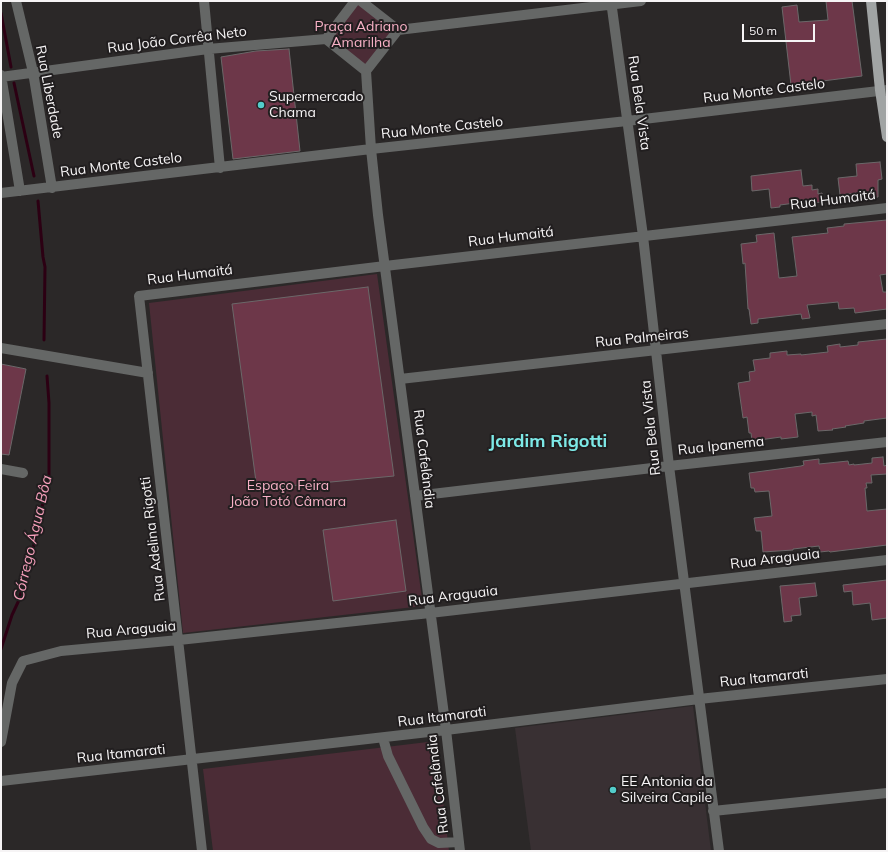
<!DOCTYPE html>
<html>
<head>
<meta charset="utf-8">
<style>
  body { margin:0 }
  #map { position:relative; width:888px; height:852px; overflow:hidden; background:#2b2828; font-family:Mulish,sans-serif }
  canvas { display:block }
  .frame { position:absolute; inset:0; border:2px solid #f6f4f5; pointer-events:none }
  .scale { position:absolute; left:742px; top:24px; width:73px; height:18px; box-sizing:border-box; border:2px solid #f6f4f5; border-top:0; padding-left:5px; font-size:12px; line-height:14px; white-space:nowrap; color:#f6f4f5; -webkit-text-stroke:3px #211e1f; paint-order:stroke }
</style>
</head>
<body>
<div id="map">
<canvas width="888" height="852"></canvas>
<div class="frame"></div>
<div class="scale">50 m</div>
</div>
<script>
const c = document.querySelector('canvas').getContext('2d');
c.lineJoin = 'round';
function fillPath(path, color) { c.fillStyle = color; c.fill(path, 'evenodd'); }
const shape = rows => new Path2D(rows.map(r => 'M' + r).join(''));
function trace(path, color, width, dash) { c.strokeStyle = color; c.lineWidth = width; c.lineCap = dash ? 'butt' : 'round'; c.setLineDash(dash || []); c.stroke(path); }
function label(font, color, halo, rows, align = 'center') {
  c.font = font + ' Mulish,sans-serif'; c.lineWidth = 4; c.setLineDash([]); c.textBaseline = 'middle'; c.strokeStyle = halo; c.fillStyle = color; for (const [text, x, y, turn = 0] of rows) {
    c.save(); c.translate(x, y); c.rotate((+turn || 0) * Math.PI / 180); c.textAlign = isNaN(turn) ? turn : align; if (halo) c.strokeText(text, 0, 0); c.fillText(text, 0, 0); c.restore();
  }
}
fillPath(shape([
  [693,706,711,851,531,851,515,728]
]), '#393033');
fillPath(shape([
  [358,2,394,31,365,68,329,39],
  [377,274,423,606,183,633,149,303],
  [436,741,449,851,213,851,203,769]
]), '#4b2c36');
trace(shape([
  [1,13,11,67],
  [14,83,34,176],
  [38,201,43,257,45,267,44,340],
  [1,649,12,615,19,600,33,549,49,475,49,403,47,376]
]), '#2c0013', 3);
const building = shape([
  [826,1,852,1,862,76,791,85,782,7,797,5,799,22,828,20,826,1],
  [289,49,300,151,233,159,221,57,256,51,289,49],
  [880,162,882,179,878,180,878,197,863,199,862,197,857,198,857,193,840,195,838,178,857,176,856,164,880,162],
  [801,170,803,186,812,185,812,190,818,189,818,194,822,193,823,202,810,203,810,201,780,205,780,207,771,208,769,189,752,191,751,176,801,170],
  [887,220,887,274,880,275,883,292,887,292,887,309,855,313,854,308,839,309,838,302,807,305,810,318,802,319,801,314,758,319,758,323,751,324,749,309,748,309,745,263,743,264,741,244,757,242,756,235,774,233,779,278,797,276,792,237,828,233,827,228,844,226,844,224,887,220],
  [368,287,394,476,257,489,232,304,368,287],
  [887,339,887,418,864,421,864,423,845,426,846,427,832,429,833,430,818,431,816,415,812,416,812,412,795,414,798,437,781,439,781,437,752,441,751,433,749,433,747,417,743,418,738,383,750,381,749,372,755,371,753,360,770,358,770,353,787,351,787,355,801,354,801,355,828,352,827,346,840,344,840,347,858,345,858,342,887,339],
  [1,364,26,369,9,455,1,454,1,364],
  [883,457,884,466,887,465,887,474,871,475,872,483,866,483,867,488,865,488,867,511,887,509,887,545,830,552,829,551,820,552,819,546,793,549,793,550,763,552,761,531,756,531,754,518,772,516,769,491,755,492,754,488,751,488,749,473,801,466,804,465,803,461,819,459,819,464,848,461,849,465,854,464,854,465,872,463,872,458,883,457],
  [396,520,406,591,333,601,323,530,396,520],
  [887,580,887,618,872,620,870,603,853,605,852,591,844,592,843,585,887,580],
  [815,583,817,596,799,598,801,615,791,616,792,621,784,622,780,586,815,583]
]);
fillPath(building, '#6d3749');
trace(building, '#6b6869', 1);
trace(shape([
  [16,1,33,72,52,188],
  [204,1,220,168],
  [611,1,643,236,669,466,719,851],
  [398,30,641,1],
  [326,39,366,71,398,30,361,1],
  [326,39,355,1],
  [366,71,371,149,378,215,446,730,460,851],
  [1,75,20,191],
  [1,77,208,49,326,39],
  [1,193,371,149,627,121,887,90],
  [1,348,148,373],
  [400,379,887,324],
  [1,469,23,473],
  [415,496,669,466,887,442],
  [383,738,388,756,423,827,431,839,439,843,459,842],
  [1,742,12,683,23,661,61,651,179,640,430,613,887,560],
  [1,781,446,730,699,699,887,679],
  [713,811,887,793],
  [202,851,139,296,385,266,887,208]
]), '#656766', 10);
trace(shape([
  [871,1,880,90,887,137]
]), '#a1a4a4', 10);
for (const [x, y, r, color] of [
  [261,105,4,"#53cdcb"],
  [613,790,4,"#53cdcb"]
]) { const dot = new Path2D(); dot.arc(x, y, r, 0, 2 * Math.PI); c.fillStyle = color; c.fill(dot); trace(dot, '#211e1f', 1.5); }
label('14px', '#f8b1c6', '#211e1f', [
  ["Praça Adriano",361,27],
  ["Amarilha",361,43],
  ["Espaço Feira",288,486],
  ["João Totó Câmara",288,502]
]);
label('14px', '#f6f4f5', '#211e1f', [
  ["Rua João Corrêa Neto",177,40,-7],
  ["Rua Monte Castelo",764,91,-7],
  ["Rua Liberdade",49,92,79],
  ["Rua Bela Vista",639,103,82],
  ["Rua Monte Castelo",442,128,-6],
  ["Rua Monte Castelo",121,165,-7],
  ["Rua Humaitá",833,200,-7],
  ["Rua Humaitá",511,237,-7],
  ["Rua Humaitá",190,275,-7],
  ["Rua Palmeiras",642,338,-6],
  ["Rua Bela Vista",651,428,-96],
  ["Rua Ipanema",721,446,-6],
  ["Rua Cafelândia",424,459,83],
  ["Rua Adelina Rigotti",153,539,-97],
  ["Rua Araguaia",775,559,-7],
  ["Rua Araguaia",453,596,-7],
  ["Rua Araguaia",131,630,-5],
  ["Rua Itamarati",764,678,-6],
  ["Rua Itamarati",442,717,-7],
  ["Rua Itamarati",121,754,-6],
  ["Rua Cafelândia",438,784,-97]
]);
label('14px', '#f6f4f5', '#211e1f', [
  ["Supermercado",269,97],
  ["Chama",269,113],
  ["EE Antonia da",621,782],
  ["Silveira Capile",621,798]
], 'left');
label('italic 15px', '#f8a0bc', '#211e1f', [
  ["Córrego Água Bôa",33,538,-77]
]);
label('bold 18px', '#7de9e7', '#211e1f', [
  ["Jardim Rigotti",548,442]
]);
</script>
</body>
</html>
